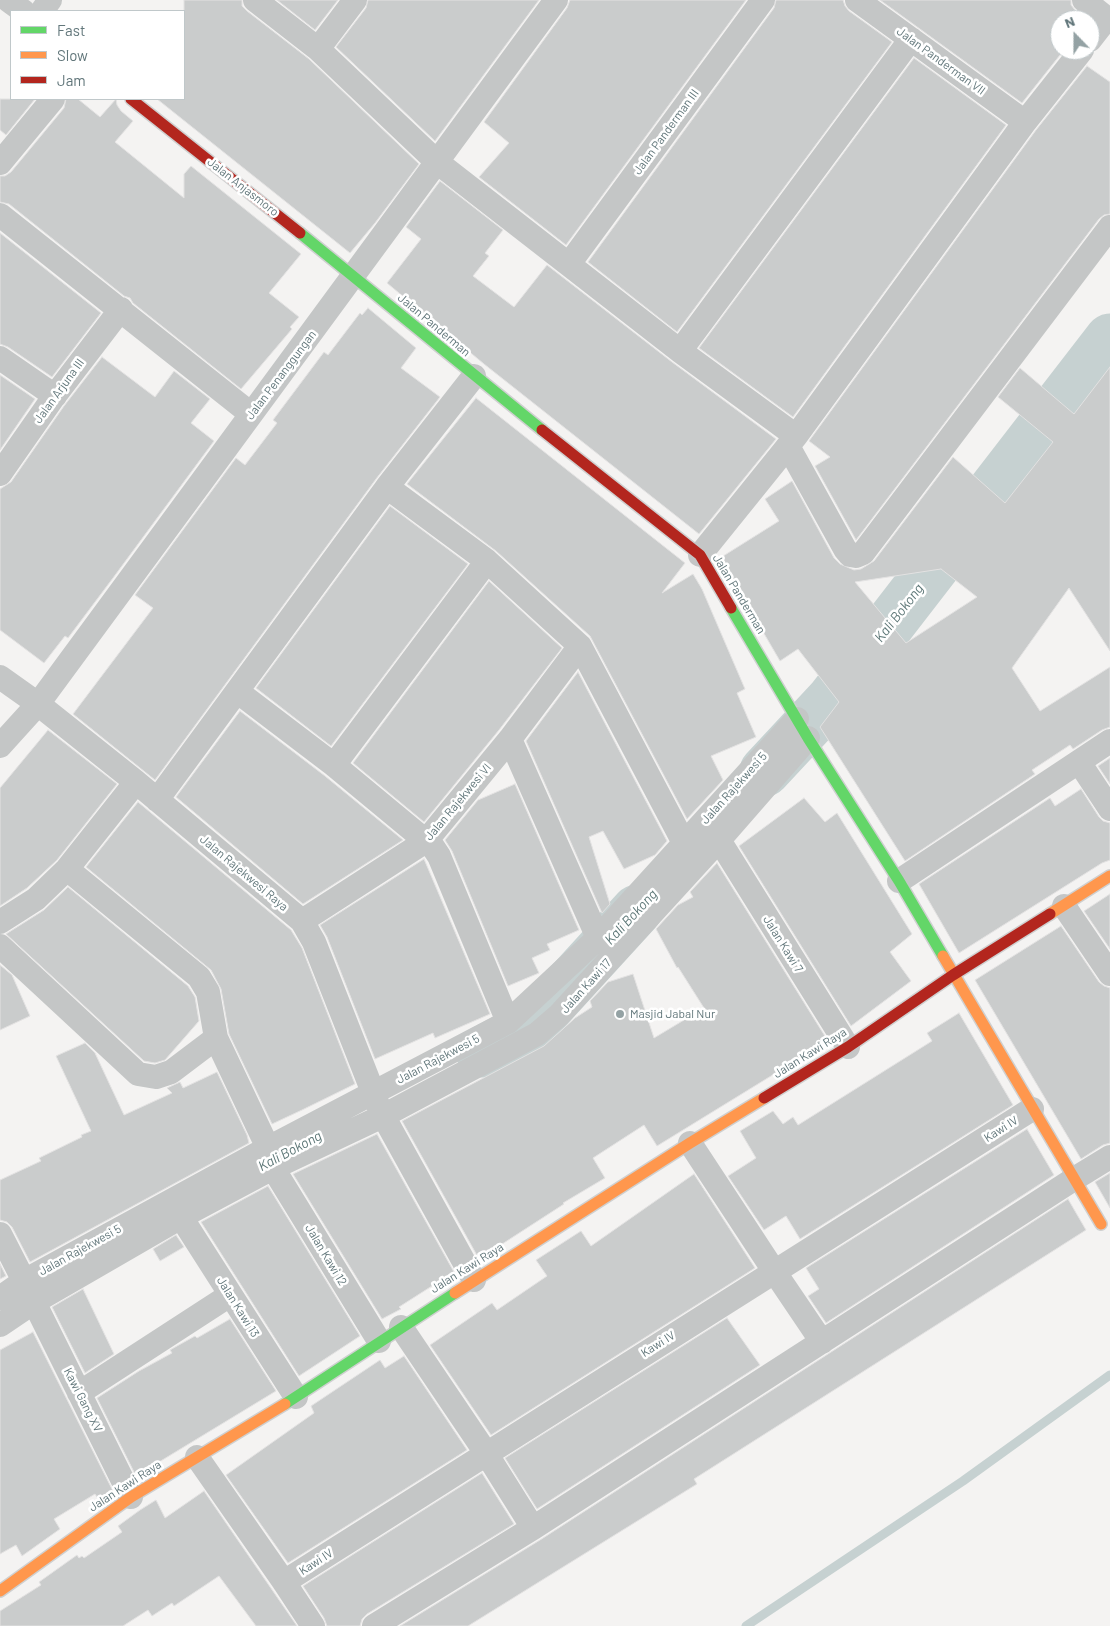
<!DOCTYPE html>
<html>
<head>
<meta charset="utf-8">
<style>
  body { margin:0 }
  #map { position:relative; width:1110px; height:1626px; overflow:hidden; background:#f4f3f2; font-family:Barlow,sans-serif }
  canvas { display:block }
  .legend { position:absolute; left:10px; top:10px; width:175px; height:90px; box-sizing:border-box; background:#fff; border:1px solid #c0c8ca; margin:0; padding:6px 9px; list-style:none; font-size:15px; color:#61767a }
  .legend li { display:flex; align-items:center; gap:10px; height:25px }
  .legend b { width:25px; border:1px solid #c0c8ca }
  .north { position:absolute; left:1050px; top:10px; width:50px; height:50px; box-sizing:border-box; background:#fff; border:1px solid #c0c8ca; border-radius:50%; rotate:338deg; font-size:14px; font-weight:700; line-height:20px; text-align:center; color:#61767a }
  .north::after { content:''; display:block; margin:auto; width:18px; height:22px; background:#94a2a4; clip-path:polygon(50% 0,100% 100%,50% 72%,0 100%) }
</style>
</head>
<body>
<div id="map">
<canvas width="1110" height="1626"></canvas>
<ul class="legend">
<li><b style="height:6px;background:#63d668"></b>Fast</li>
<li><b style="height:6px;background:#ff974d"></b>Slow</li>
<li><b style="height:6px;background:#b3261e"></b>Jam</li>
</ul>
<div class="north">N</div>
</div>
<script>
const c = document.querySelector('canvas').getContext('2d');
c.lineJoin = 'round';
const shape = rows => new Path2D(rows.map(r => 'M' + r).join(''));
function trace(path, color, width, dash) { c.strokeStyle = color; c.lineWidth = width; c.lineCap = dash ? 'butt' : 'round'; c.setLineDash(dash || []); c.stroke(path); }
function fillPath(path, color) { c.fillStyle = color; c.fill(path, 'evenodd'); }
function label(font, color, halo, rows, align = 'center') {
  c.font = font + ' Barlow,sans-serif'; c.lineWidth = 5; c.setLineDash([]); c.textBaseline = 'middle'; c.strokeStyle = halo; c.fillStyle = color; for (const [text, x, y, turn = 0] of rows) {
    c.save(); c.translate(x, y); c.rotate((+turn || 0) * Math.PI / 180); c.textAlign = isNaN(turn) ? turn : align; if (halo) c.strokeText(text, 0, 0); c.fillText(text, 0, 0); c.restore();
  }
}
trace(shape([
  [746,1626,963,1481,1110,1375]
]), '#c6d1d1', 9);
trace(shape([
  [765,771,832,699,1110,339],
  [481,1052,532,1025,637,910]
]), '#c6d1d1', 51);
const building = shape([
  [184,0,242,0,242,6,247,11,309,59,419,164,375,223,350,253,157,99,184,99,184,0],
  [277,0,338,0,315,30,277,0],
  [368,0,539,0,435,141,336,47,366,8,368,0],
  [570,0,746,0,566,245,479,177,509,143,484,122,567,8,570,0],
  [776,0,843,0,845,6,849,11,892,42,677,332,588,262,774,8,776,0],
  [880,0,1071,0,1071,5,1075,10,1087,20,1060,20,1060,50,1064,50,1022,103,880,0],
  [914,58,1006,125,793,417,699,348,914,58],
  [1087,66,1110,82,1110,214,1104,215,1099,219,856,540,815,466,830,457,809,441,1036,130,1087,66],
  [0,99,35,99,6,135,0,130,0,99],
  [66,99,78,99,100,117,116,99,117,105,121,111,133,121,115,142,184,198,184,174,191,166,301,254,269,293,299,317,290,327,292,329,241,389,133,303,130,298,124,296,9,204,0,202,0,176,5,176,11,172,64,108,66,99],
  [440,181,503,230,485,253,489,256,473,276,514,307,547,265,672,362,776,439,699,534,484,364,387,283,421,239,406,227,440,181],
  [0,233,101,313,52,377,8,347,0,344,0,233],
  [368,308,416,348,401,368,440,397,376,479,155,780,73,714,153,608,135,595,236,458,245,465,277,423,273,420,324,352,328,355,360,313,362,315,368,308],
  [102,357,155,397,174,371,210,399,191,423,214,441,113,578,68,638,65,636,44,663,0,630,0,489,11,482,64,406,102,357],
  [1110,367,1110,651,1069,588,1012,668,1040,711,1110,667,1110,727,1102,730,1073,749,1070,745,1032,770,1035,774,905,861,820,727,839,702,798,649,780,661,720,558,779,521,765,499,792,481,834,558,840,564,854,570,861,569,874,561,953,457,1005,503,1053,442,998,397,1020,368,1074,414,1110,367],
  [941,569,977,597,906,643,855,582,941,569],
  [0,375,35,399,0,450,0,375],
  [476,398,685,563,662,593,693,574,702,589,745,689,737,693,756,737,711,756,723,780,687,819,590,636,496,551,407,484,476,398],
  [390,506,468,564,331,746,256,688,390,506],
  [489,581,562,648,499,730,424,822,353,763,489,581],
  [578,672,667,841,655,855,624,869,603,831,589,837,610,904,602,913,526,741,578,672],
  [240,711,325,776,403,840,303,904,176,797,240,711],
  [48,730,117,784,57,860,27,888,0,906,0,788,48,730],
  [1110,758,1110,784,1098,766,1110,758],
  [515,784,579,930,547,944,550,950,532,958,539,973,508,986,452,851,445,840,478,800,515,784],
  [1081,789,1099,817,1103,821,1110,823,1110,860,1102,863,959,953,919,884,1050,798,1055,806,1081,789],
  [804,798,825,822,837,813,912,934,890,952,911,981,851,1026,739,846,804,798],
  [138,802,291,930,302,948,355,1084,302,1110,272,1124,229,1034,221,989,211,970,86,867,138,802],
  [424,859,490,1014,435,1038,433,1033,375,1059,327,937,320,925,424,859],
  [717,863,828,1041,657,1146,644,1125,593,1158,605,1178,563,1203,564,1204,479,1259,402,1121,544,1046,575,1018,592,1007,590,1001,608,982,633,974,654,1038,704,1008,678,967,677,968,656,929,678,905,693,897,690,892,717,863],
  [68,887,188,986,195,997,199,1021,165,1060,155,1063,144,1061,6,934,44,910,68,887],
  [1110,894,1110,949,1084,911,1110,894],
  [1061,926,1099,982,1104,986,1110,988,1110,1143,1103,1145,1081,1159,975,980,1061,926],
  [0,965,12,975,30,1016,0,1030,0,965],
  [959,1013,1013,1105,800,1239,786,1216,764,1230,728,1176,756,1158,740,1131,773,1111,783,1124,793,1117,798,1125,932,1041,927,1033,959,1013],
  [85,1043,95,1053,124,1115,172,1093,167,1088,180,1082,183,1088,217,1072,247,1135,249,1143,30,1262,12,1227,7,1222,0,1220,0,1180,41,1161,39,1158,82,1137,81,1135,91,1131,56,1056,85,1043],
  [1027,1129,1054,1175,826,1323,808,1296,819,1289,806,1268,1027,1129],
  [377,1134,454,1272,399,1307,401,1309,382,1319,293,1174,377,1134],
  [1110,1173,1110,1208,1095,1182,1110,1173],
  [694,1174,755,1268,491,1435,430,1345,492,1303,497,1310,547,1276,536,1260,581,1231,591,1246,694,1174],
  [268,1186,360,1336,299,1376,201,1222,268,1186],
  [1068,1199,1086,1230,694,1479,697,1484,468,1626,400,1626,540,1540,1068,1199],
  [176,1235,184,1247,160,1261,153,1249,176,1235],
  [0,1264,6,1276,0,1279,0,1264],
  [83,1289,114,1354,85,1373,52,1307,83,1289],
  [727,1318,760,1365,537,1509,505,1458,727,1318],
  [230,1319,276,1391,136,1476,97,1398,139,1371,172,1353,170,1350,177,1346,195,1336,197,1338,230,1319],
  [33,1332,113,1491,99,1500,95,1494,54,1519,60,1529,22,1556,16,1545,0,1554,0,1350,33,1332],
  [404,1356,467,1450,288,1563,226,1475,314,1413,311,1406,380,1360,385,1368,404,1356],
  [482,1473,514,1524,367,1614,362,1619,360,1626,327,1626,324,1618,303,1586,482,1473],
  [204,1491,297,1626,256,1626,219,1576,174,1606,172,1603,152,1616,148,1610,123,1626,0,1626,0,1611,41,1585,39,1582,77,1555,79,1558,82,1556,84,1558,122,1532,118,1526,140,1510,156,1500,165,1518,204,1491]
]);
fillPath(building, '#cacccc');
trace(building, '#e3e2e2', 1);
const fast = shape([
  [300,233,542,430],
  [731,608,808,738,899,881,943,956],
  [285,1404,455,1293]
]);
const slow = shape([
  [1050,914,1110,876],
  [943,956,1101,1224],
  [455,1293,690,1143,764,1098],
  [0,1591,131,1497,285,1404]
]);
const jam = shape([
  [131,99,300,233],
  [542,430,700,555,731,608],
  [764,1098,848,1047,953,975,1050,914]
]);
trace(fast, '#cfd0d0', 14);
trace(slow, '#cfd0d0', 14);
trace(jam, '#cfd0d0', 14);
trace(shape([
  [8,0,23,11],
  [255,0,318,49,437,162,680,351,796,436],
  [857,0,1025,122],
  [1084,0,1110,21],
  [42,11,50,0],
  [1090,40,1107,18],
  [318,49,355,0],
  [0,163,53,99],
  [0,215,251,414],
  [569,264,763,0],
  [680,351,911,39],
  [0,358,55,396],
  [788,446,845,549,850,555,856,556,863,553,1110,227],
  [0,474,53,398,121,309],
  [387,487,487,561,580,646,684,843],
  [700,555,796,436,1025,122,1082,50],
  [0,677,38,704,136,782,302,921,314,942,380,1110,474,1280],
  [238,692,334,765,433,847,439,856,508,1022],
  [510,739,598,938],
  [0,746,38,704,556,0],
  [1079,762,1110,809],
  [334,765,487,561],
  [157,800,387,487,474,376],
  [719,840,848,1047],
  [67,869,199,977,208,992,216,1038,268,1148],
  [899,881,1110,741],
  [1064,906,1110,974],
  [302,921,426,841,510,739,580,646],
  [0,922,36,899,67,869,136,782],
  [0,946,138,1074,156,1077,171,1072,216,1038],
  [690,1143,774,1271,822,1342],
  [273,1168,379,1341],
  [181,1217,296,1397],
  [0,1234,24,1281],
  [0,1298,24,1281,268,1148,508,1022,598,938,797,719],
  [34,1302,131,1497],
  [0,1325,34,1302,181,1217,273,1168,383,1116,537,1034,559,1015,719,840,808,738],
  [401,1327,486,1453,533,1528],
  [79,1393,230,1295],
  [197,1457,284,1582,313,1626],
  [284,1582,1032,1109],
  [374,1626,533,1528,1074,1179,1110,1157]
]), '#c4c6c6', 24);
trace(fast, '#63d668', 11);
trace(slow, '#ff974d', 11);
trace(jam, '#b3261e', 11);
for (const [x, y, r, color] of [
  [620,1014,5,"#94a2a4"]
]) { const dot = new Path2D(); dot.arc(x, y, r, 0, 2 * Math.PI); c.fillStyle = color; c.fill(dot); trace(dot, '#fff', 2); }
label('12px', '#61767a', '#fff', [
  ["Jalan Panderman VII",941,61,36],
  ["Jalan Panderman III",666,132,-54],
  ["Jalan Anjasmoro",243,187,38],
  ["Jalan Panderman",434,325,40],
  ["Jalan Penanggungan",281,375,-53],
  ["Jalan Arjuna III",59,391,-54],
  ["Jalan Panderman",739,594,59],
  ["Jalan Rajekwesi 5",734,788,-48],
  ["Jalan Rajekwesi VI",458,802,-50],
  ["Jalan Rajekwesi Raya",244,873,40],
  ["Jalan Kawi 7",783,944,58],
  ["Jalan Kawi 17",586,986,-48],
  ["Jalan Kawi Raya",810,1053,-32],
  ["Jalan Rajekwesi 5",438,1059,-28],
  ["Kawi IV",1001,1129,-32],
  ["Jalan Rajekwesi 5",80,1250,-29],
  ["Jalan Kawi 12",326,1255,59],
  ["Jalan Kawi Raya",467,1268,-32],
  ["Jalan Kawi 13",238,1307,58],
  ["Kawi IV",658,1344,-32],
  ["Kawi Gang XV",83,1400,63],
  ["Jalan Kawi Raya",125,1486,-33],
  ["Kawi IV",316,1562,-33]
]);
label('12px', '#61767a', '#fff', [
  ["Masjid Jabal Nur",630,1014]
], 'left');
label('italic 14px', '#5c7676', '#fff', [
  ["Kali Bokong",899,613,-52],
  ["Kali Bokong",631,917,-47],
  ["Kali Bokong",290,1151,-28]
]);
</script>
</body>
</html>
